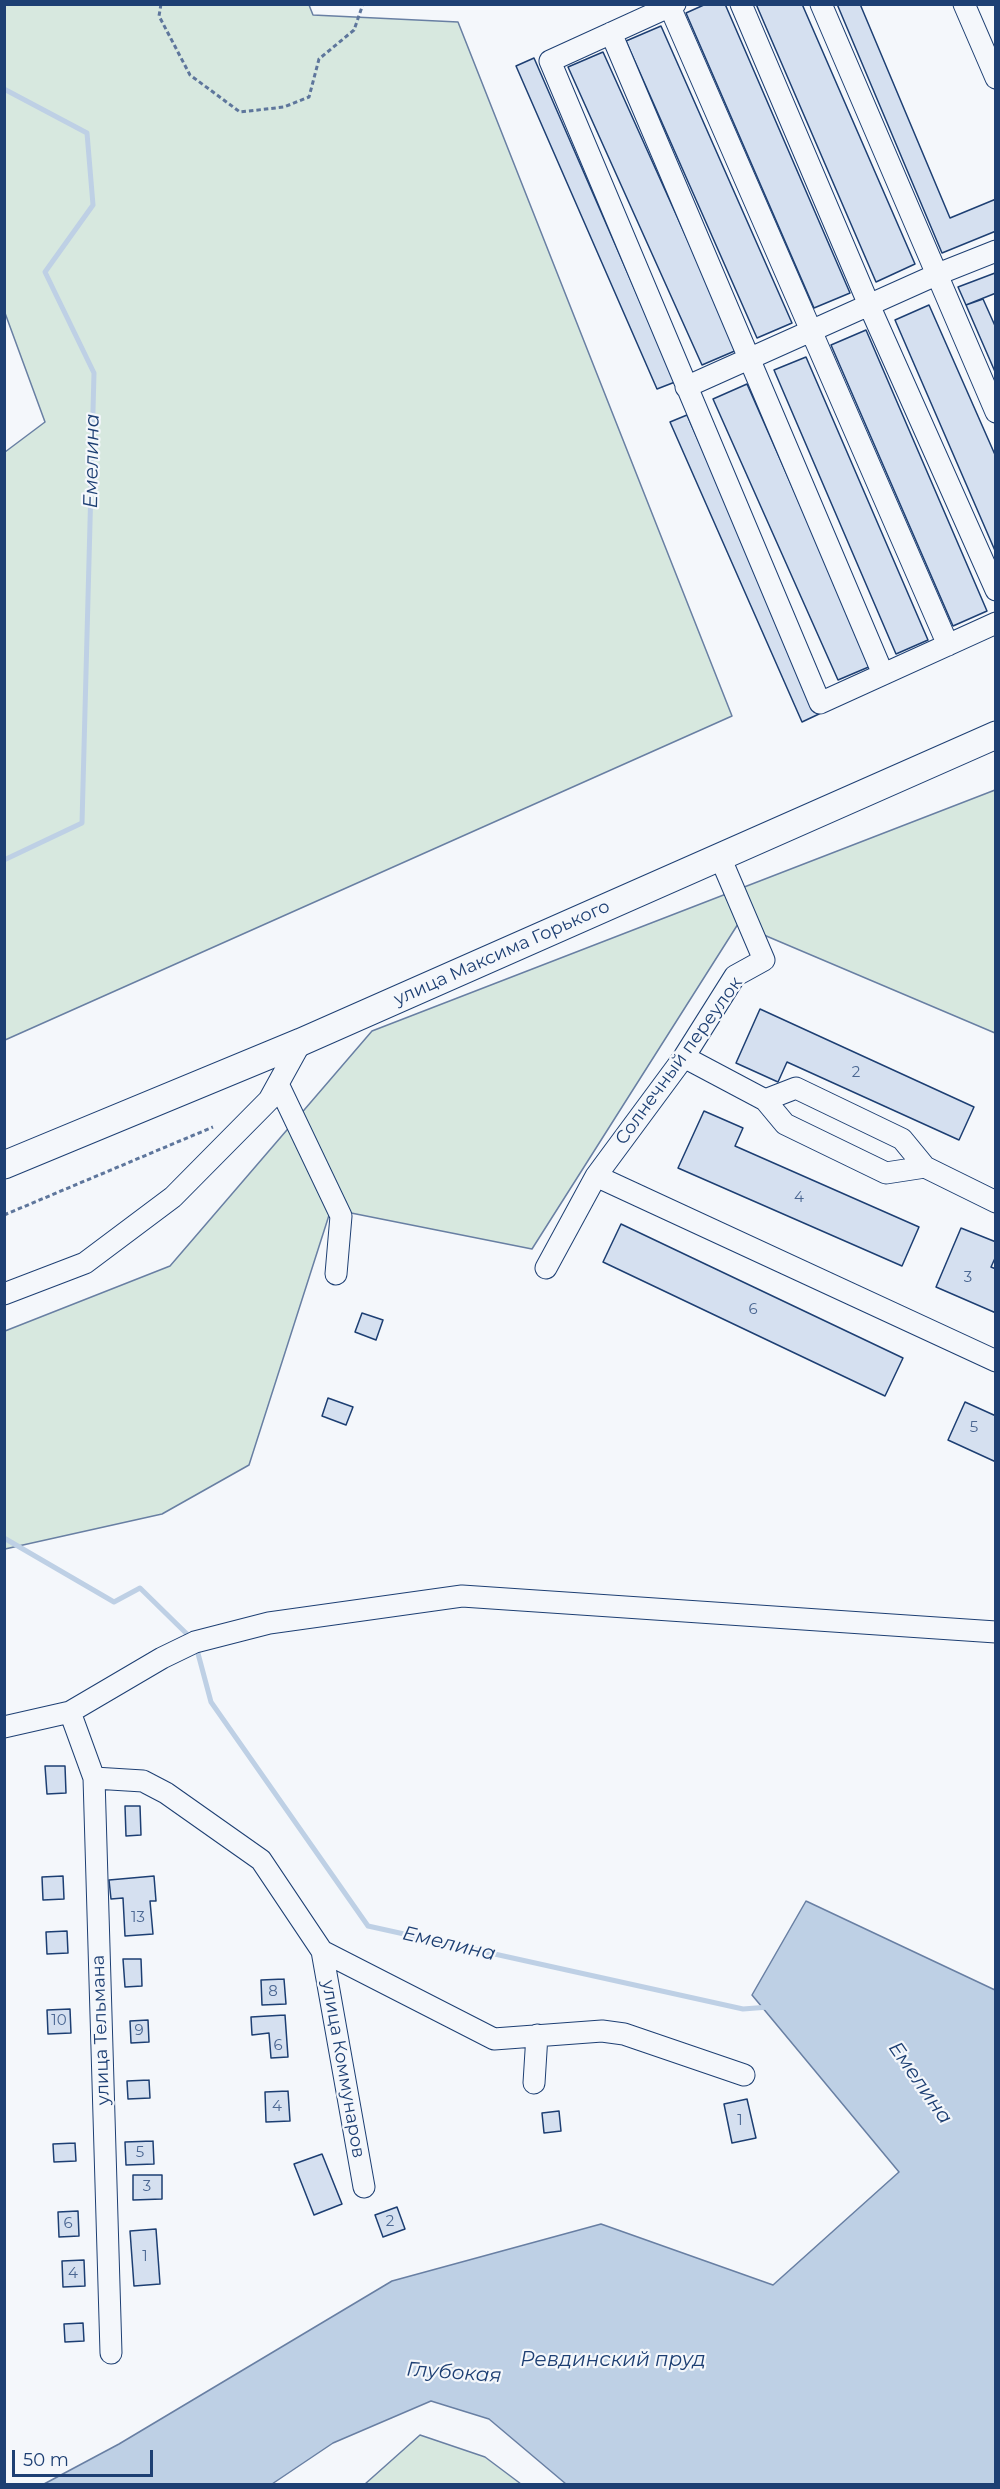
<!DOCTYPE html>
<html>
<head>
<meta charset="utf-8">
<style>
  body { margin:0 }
  #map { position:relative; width:1000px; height:2489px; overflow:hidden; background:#f4f7fb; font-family:Montserrat,sans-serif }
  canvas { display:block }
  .frame { position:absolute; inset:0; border:6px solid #1d3f73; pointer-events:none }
  .scale { position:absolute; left:12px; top:2450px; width:141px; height:27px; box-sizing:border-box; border:3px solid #1d3f73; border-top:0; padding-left:8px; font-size:18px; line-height:21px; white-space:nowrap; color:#1d3f73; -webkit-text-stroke:4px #f4f7fb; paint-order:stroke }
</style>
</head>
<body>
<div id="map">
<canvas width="1000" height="2489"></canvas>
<div class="frame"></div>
<div class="scale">50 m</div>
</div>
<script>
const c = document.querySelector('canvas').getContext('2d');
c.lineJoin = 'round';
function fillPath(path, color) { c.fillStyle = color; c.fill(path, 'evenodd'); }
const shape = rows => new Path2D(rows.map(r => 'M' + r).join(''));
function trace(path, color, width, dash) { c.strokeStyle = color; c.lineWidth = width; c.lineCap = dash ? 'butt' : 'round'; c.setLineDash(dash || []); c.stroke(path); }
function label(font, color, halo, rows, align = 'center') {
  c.font = font + ' Montserrat,sans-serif'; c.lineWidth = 4.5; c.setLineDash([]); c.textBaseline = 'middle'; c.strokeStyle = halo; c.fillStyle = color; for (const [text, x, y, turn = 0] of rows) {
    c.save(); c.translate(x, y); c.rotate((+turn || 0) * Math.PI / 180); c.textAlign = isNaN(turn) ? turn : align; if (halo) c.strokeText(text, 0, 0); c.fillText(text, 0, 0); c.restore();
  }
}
const green = shape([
  [309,5,313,15,458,22,732,716,5,1040,5,452,45,422,5,313,5,5,309,5],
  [995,790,995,1033,738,924,532,1249,331,1209,249,1465,162,1514,5,1549,5,1331,170,1266,372,1031,995,790],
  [420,2435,485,2457,521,2484,365,2484,420,2435]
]);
fillPath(green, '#d7e8df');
trace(green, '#687fa3', 1.5);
const water = shape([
  [806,1901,995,1990,995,2484,566,2484,489,2419,431,2401,333,2443,272,2484,44,2484,119,2444,392,2281,601,2224,773,2285,899,2172,752,1995,806,1901]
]);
fillPath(water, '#bed0e5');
trace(water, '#687fa3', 1.5);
trace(shape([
  [4,89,87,133,93,205,45,272,94,373,82,823,4,860],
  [4,1538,114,1602,140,1588,192,1639],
  [196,1646,211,1702,368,1926,743,2009,769,2007]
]), '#bed0e5', 5);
const building = shape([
  [706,4,725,4,850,293,814,308,686,13,706,4],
  [756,4,802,4,915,264,876,282,756,4],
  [837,4,860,4,950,218,996,199,996,231,942,253,837,4],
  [661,26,792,323,757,338,626,41,661,26],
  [603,52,737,350,702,365,568,67,603,52],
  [534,58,675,382,657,389,516,66,534,58],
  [995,273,996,293,966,305,958,287,995,273],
  [983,299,996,328,996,374,966,305,983,299],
  [929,305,996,457,996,553,895,320,929,305],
  [866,330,987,611,953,626,831,345,866,330],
  [806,357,928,640,896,654,774,370,806,357],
  [747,384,871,666,838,680,713,399,747,384],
  [687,415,819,714,802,722,670,422,687,415],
  [760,1009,974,1107,959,1140,787,1062,778,1082,736,1063,760,1009],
  [704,1111,743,1128,735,1146,919,1227,902,1266,678,1168,704,1111],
  [621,1224,903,1358,885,1396,603,1262,621,1224],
  [961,1228,996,1242,996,1256,991,1267,996,1269,996,1313,936,1287,961,1228],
  [362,1313,383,1320,376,1340,355,1332,362,1313],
  [328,1398,353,1407,346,1425,322,1416,328,1398],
  [965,1402,996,1416,996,1462,948,1440,965,1402],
  [45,1766,65,1766,66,1793,47,1794,45,1766],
  [125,1806,140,1806,141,1835,126,1836,125,1806],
  [63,1876,64,1899,43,1900,42,1877,63,1876],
  [154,1876,156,1901,150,1901,153,1934,125,1936,123,1898,111,1899,109,1880,154,1876],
  [67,1931,68,1953,47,1954,46,1932,67,1931],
  [123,1959,141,1959,142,1986,125,1987,123,1959],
  [284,1979,286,2004,262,2005,261,1980,284,1979],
  [70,2009,71,2033,48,2034,47,2010,70,2009],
  [285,2015,288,2057,271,2058,269,2033,252,2035,251,2017,285,2015],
  [148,2020,149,2042,131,2043,130,2021,148,2020],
  [149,2080,150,2098,128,2099,127,2081,149,2080],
  [288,2091,290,2121,266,2122,265,2092,288,2091],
  [747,2099,756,2138,732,2143,724,2104,747,2099],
  [559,2111,561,2131,544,2133,542,2113,559,2111],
  [153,2141,154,2164,126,2165,125,2142,153,2141],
  [75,2143,76,2161,54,2162,53,2144,75,2143],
  [322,2154,342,2204,314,2215,294,2164,322,2154],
  [133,2175,162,2175,162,2199,133,2200,133,2175],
  [397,2207,405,2229,383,2237,375,2215,397,2207],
  [78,2211,79,2236,59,2237,58,2212,78,2211],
  [156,2229,160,2284,134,2286,130,2231,156,2229],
  [84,2260,85,2286,63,2287,62,2261,84,2260],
  [83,2323,84,2341,65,2342,64,2324,83,2323]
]);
fillPath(building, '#d5e0f0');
trace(building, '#1d3f73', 1.5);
const minor = shape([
  [675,4,550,61,820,703,996,623],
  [741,4,869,305,996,590],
  [821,4,996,412],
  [964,4,996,78],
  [670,7,948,645],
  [611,33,883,674],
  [686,387,938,274,996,251],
  [684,1057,765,1100,785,1124,886,1173,925,1167,996,1202],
  [278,1084,341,1216,336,1274],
  [765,1100,796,1088,902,1139,925,1167],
  [596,1176,996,1361],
  [546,1268,596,1176,684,1057,735,976,764,960,720,857],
  [4,1294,85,1263,173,1197,269,1100,301,1042],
  [70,1712,94,1778,111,2353],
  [4,1727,70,1712,162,1658,195,1642,269,1623,462,1596,996,1632],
  [94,1778,143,1781,166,1793,261,1860,322,1951,494,2039,602,2031,624,2034,744,2075],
  [322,1951,364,2187],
  [534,2083,537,2035]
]);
const major = shape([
  [4,1165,301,1042,996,735]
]);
trace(minor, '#1d3f73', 23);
trace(major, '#1d3f73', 29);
trace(shape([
  [161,4,159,16,190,75,240,112,284,107,309,97,319,59,354,30,363,4],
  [4,1215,213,1127]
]), '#5e769c', 3, [4.5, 3]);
trace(minor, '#f4f7fb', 21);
trace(major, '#f4f7fb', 27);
label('15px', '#4b6792', null, [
  ["2",856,1073],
  ["4",799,1198],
  ["3",968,1278],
  ["6",753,1310],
  ["5",974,1428],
  ["13",138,1918],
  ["8",273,1992],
  ["10",59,2021],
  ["9",139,2031],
  ["6",278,2046],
  ["4",277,2107],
  ["1",740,2121],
  ["5",140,2153],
  ["3",147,2187],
  ["2",390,2222],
  ["6",68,2224],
  ["1",145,2257],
  ["4",73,2274]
]);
label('18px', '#1d3f73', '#f4f7fb', [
  ["улица Максима Горького",502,953,-24],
  ["Солнечный переулок",679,1061,-54],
  ["улица Тельмана",101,2030,-92],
  ["улица Коммунаров",343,2069,80]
]);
label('italic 20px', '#1d3f73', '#f4f7fb', [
  ["Емелина",92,461,-89],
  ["Емелина",449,1944,13],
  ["Емелина",920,2083,55],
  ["Ревдинский пруд",613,2360],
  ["Глубокая",454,2373,4]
]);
</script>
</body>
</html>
